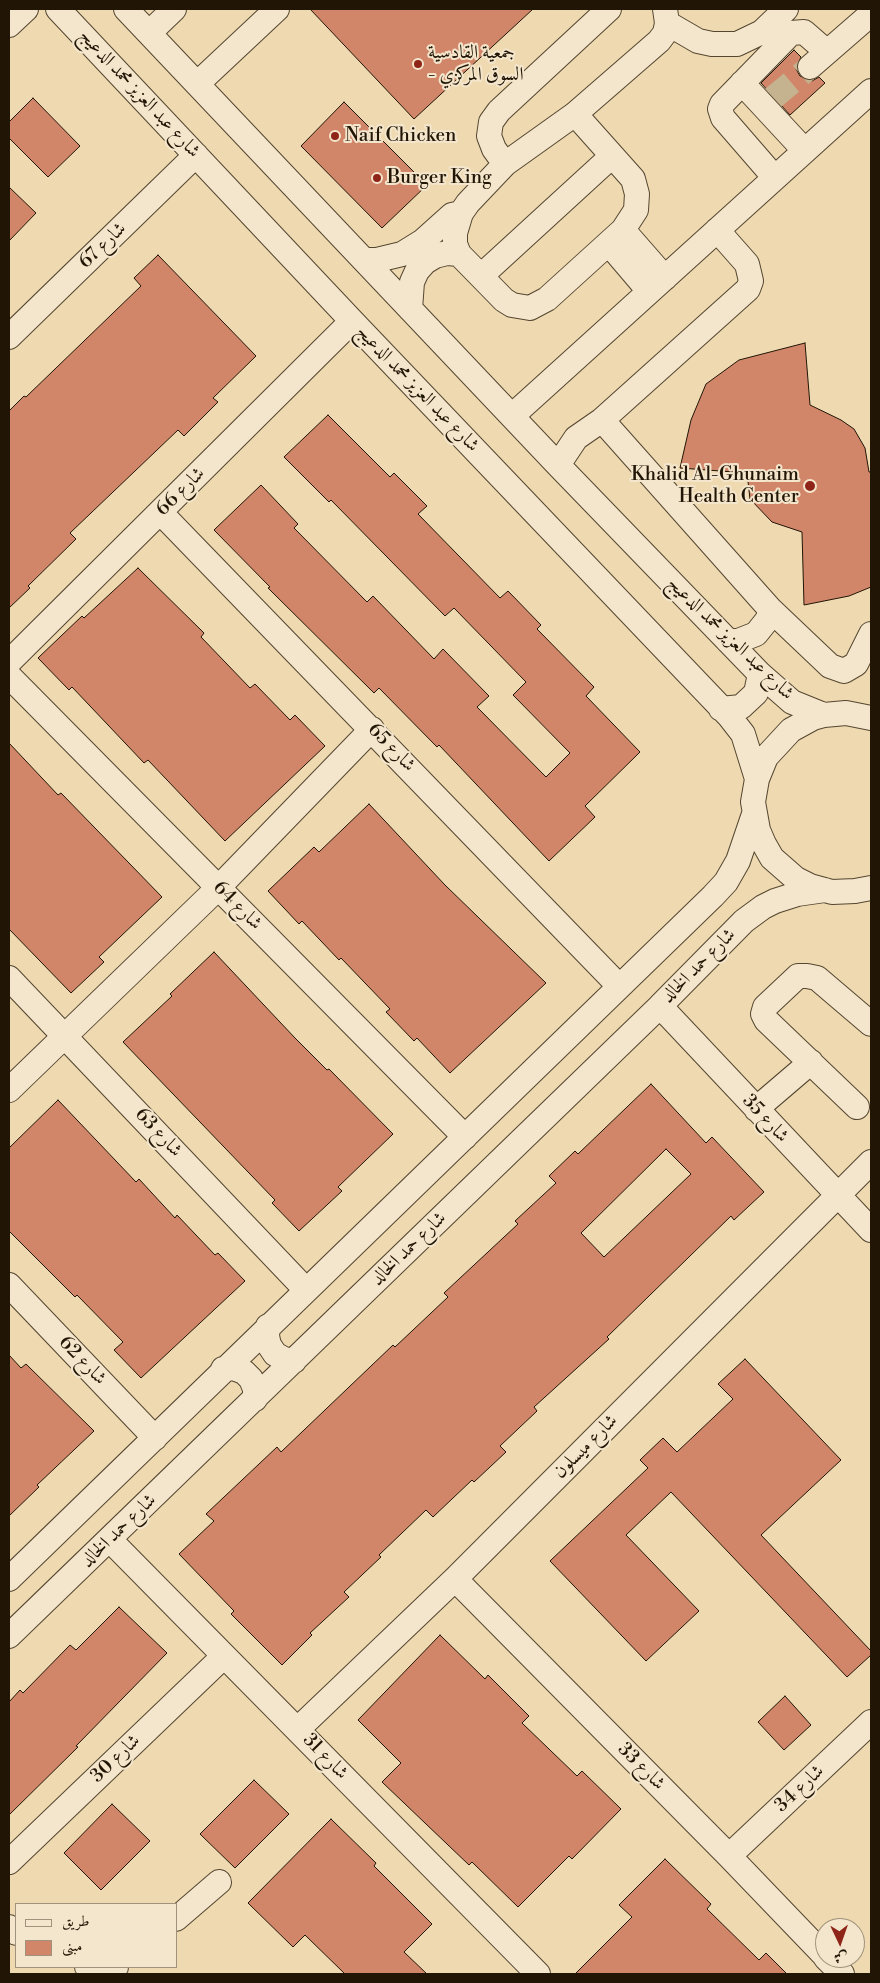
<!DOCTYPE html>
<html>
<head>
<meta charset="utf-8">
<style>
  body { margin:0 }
  #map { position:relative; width:880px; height:1983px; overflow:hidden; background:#eed9b0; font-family:"Libre Bodoni",Amiri,serif }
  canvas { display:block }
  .frame { position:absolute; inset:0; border:10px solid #211505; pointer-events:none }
  .legend { position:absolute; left:15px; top:1903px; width:162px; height:65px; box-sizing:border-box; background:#f4e6cc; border:1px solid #a0927c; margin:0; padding:6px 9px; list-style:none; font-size:15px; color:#211505 }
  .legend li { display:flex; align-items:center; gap:10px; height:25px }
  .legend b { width:25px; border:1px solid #a0927c }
  .north { position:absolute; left:815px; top:1918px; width:50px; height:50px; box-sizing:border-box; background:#f4e6cc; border:1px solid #a0927c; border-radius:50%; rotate:177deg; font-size:14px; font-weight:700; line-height:20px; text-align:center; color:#211505 }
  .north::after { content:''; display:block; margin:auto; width:18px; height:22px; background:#8f2418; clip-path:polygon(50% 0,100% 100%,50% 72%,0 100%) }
</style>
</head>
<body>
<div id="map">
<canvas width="880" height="1983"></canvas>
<div class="frame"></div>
<ul class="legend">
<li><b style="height:6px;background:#f4e6cc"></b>طريق</li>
<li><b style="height:14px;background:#d1866a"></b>مبنى</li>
</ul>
<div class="north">ش</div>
</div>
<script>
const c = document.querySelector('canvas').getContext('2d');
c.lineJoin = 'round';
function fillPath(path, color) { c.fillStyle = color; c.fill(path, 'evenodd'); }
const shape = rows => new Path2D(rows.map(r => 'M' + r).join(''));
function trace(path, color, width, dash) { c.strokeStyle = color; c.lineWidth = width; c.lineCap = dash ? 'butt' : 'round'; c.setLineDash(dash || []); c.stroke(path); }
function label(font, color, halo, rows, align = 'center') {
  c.font = font + ' "Libre Bodoni",Amiri,serif'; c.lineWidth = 4; c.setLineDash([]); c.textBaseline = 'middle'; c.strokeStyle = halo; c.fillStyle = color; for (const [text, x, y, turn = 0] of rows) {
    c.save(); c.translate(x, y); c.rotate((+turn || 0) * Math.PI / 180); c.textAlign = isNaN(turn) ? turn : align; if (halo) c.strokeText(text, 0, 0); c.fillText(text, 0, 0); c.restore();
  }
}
const building = shape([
  [310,9,533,9,414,119,310,9],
  [794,50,801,57,796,69,800,76,812,81,819,77,825,83,790,115,761,83,794,50],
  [33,98,80,146,48,177,9,138,9,122,33,98],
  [344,102,427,185,382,228,301,146,344,102],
  [9,187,36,213,9,241,9,187],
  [158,255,256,356,213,398,218,402,184,436,178,430,70,533,76,539,28,586,30,588,9,608,9,411,24,396,26,397,141,286,134,278,158,255],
  [805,343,810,405,841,420,854,429,865,448,869,472,871,472,871,587,849,596,804,605,802,532,772,522,750,499,747,473,680,468,691,420,706,384,739,360,805,343],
  [328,415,390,477,394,473,427,506,418,514,500,598,508,591,541,625,537,629,594,687,586,696,640,752,585,806,595,817,549,861,439,745,437,747,379,688,374,693,268,588,270,587,214,530,261,485,298,524,294,528,367,602,373,596,434,659,443,649,489,696,477,707,546,777,570,753,513,695,526,682,454,608,445,616,331,500,329,502,284,457,328,415],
  [138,568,204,633,201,637,250,688,255,684,290,720,295,715,325,746,225,841,148,760,144,763,72,687,69,690,38,658,82,616,84,618,138,568],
  [9,743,58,795,61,793,162,897,99,957,104,962,71,993,9,929,9,743],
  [369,804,445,885,546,983,450,1073,417,1038,414,1041,386,1012,390,1009,341,958,339,960,302,921,299,924,268,891,314,847,319,852,369,804],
  [214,952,295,1038,327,1070,329,1069,393,1134,338,1187,342,1191,299,1231,272,1203,275,1200,123,1042,172,996,170,994,214,952],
  [651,1084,706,1143,712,1137,764,1192,734,1220,731,1216,607,1337,609,1339,534,1407,537,1411,500,1446,506,1452,474,1482,472,1480,433,1517,426,1510,379,1555,381,1557,344,1592,349,1597,310,1633,312,1635,282,1665,231,1614,234,1611,179,1554,214,1521,206,1514,277,1447,281,1452,393,1345,395,1347,448,1297,444,1293,518,1224,515,1221,556,1183,549,1176,575,1151,578,1154,651,1084],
  [666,1149,691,1174,604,1257,581,1233,666,1149],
  [58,1100,136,1182,139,1179,175,1218,177,1215,215,1255,218,1253,245,1281,141,1378,114,1350,123,1342,77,1295,75,1297,9,1231,9,1148,58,1100],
  [9,1355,21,1368,26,1364,94,1431,37,1485,39,1487,9,1516,9,1355],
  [745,1359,841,1460,761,1535,871,1651,871,1655,847,1677,671,1492,626,1535,699,1611,646,1661,550,1561,648,1468,640,1460,663,1438,677,1452,733,1399,718,1384,745,1359],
  [119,1607,167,1653,76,1746,78,1747,9,1815,9,1702,20,1690,23,1693,70,1645,76,1650,119,1607],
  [440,1635,485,1679,488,1675,529,1716,522,1723,577,1776,582,1771,621,1809,572,1859,569,1856,518,1907,472,1862,469,1865,382,1782,401,1763,358,1720,440,1635],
  [785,1696,811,1725,784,1750,758,1722,785,1696],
  [254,1780,289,1814,235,1868,200,1834,254,1780],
  [112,1804,150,1841,101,1890,64,1853,112,1804],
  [331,1819,376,1863,374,1866,432,1924,404,1952,427,1974,345,1974,305,1935,293,1947,248,1903,331,1819],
  [665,1859,711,1904,707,1909,759,1960,766,1953,787,1974,575,1974,632,1917,619,1905,665,1859]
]);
fillPath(building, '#d1866a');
trace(building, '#211505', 1);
trace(shape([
  [773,98,810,67]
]), '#c5b28e', 24, [24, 12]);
const minor = shape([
  [58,9,352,321,729,716,743,734,757,779],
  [126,9,558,465,760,674,792,702,824,715],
  [609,9,499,111,491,122,489,136,494,149,505,164,575,114,659,41,665,33,667,23,665,9],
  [667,23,698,41,712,44,737,44,762,32,786,9],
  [9,25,26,9],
  [149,33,174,9],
  [810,67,871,14],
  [742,83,805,151],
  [197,84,277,9],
  [505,164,468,203,461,213,455,233,455,244,459,254,504,300,512,305,530,308,547,299,623,230,636,210,637,194,633,179,575,114],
  [775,178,723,118,720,109,722,104,791,33,804,32,827,52],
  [623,230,665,278],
  [609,244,649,291],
  [365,260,377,260,402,254,423,241,452,215,461,213],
  [481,276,612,156],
  [410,309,412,282,417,271,425,262,435,256,447,253,459,254],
  [9,337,196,155],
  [512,416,871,91],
  [602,420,770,609,830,666,844,671,856,664,871,634],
  [558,465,576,438,602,420,748,289,751,281,747,264,717,230],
  [160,512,619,986],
  [728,641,738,641,756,634,768,619,770,609],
  [9,662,352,321],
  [9,676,465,1137],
  [721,709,741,707,756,693,760,674],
  [871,718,846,713,824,715,813,718,791,730,766,757,757,779,753,802,758,830,764,844,772,858,796,879,810,886,832,892,855,891,871,888],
  [9,978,306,1290],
  [660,1006,871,1230],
  [9,1090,219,887,372,729],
  [857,1107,766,1020,763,1014,765,1007,798,976,807,976,817,978,871,1024],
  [756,1109,811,1062],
  [9,1285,155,1438],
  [268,1326,267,1336,269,1345,275,1354,284,1359,294,1361],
  [223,1369,233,1368,244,1372,251,1379,255,1389,255,1399],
  [110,1540,538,1974],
  [9,1579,713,896,726,882,738,861,754,814],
  [455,1579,729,1856,825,1956],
  [9,1636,660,1006,744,921,763,907,775,901,797,894,825,890],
  [298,1729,455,1579,871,1162],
  [729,1856,871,1722],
  [9,1862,224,1656],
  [176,1919,219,1882],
  [9,1927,16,1933],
  [826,1958,842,1974],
  [87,1967,106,1969,116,1967]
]);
trace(minor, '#544630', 26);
trace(minor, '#f4e6cc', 24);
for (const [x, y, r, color] of [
  [418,64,5,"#8f2418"],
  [335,136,5,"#8f2418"],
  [377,178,5,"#8f2418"],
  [810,486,6,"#8f2418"]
]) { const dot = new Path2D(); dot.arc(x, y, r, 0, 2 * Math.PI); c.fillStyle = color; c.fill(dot); trace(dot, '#f4e6cc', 2); }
label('19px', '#211505', '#f4e6cc', [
  ["جمعية القادسية",428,53],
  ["- السوق المركزي",428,75],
  ["Naif Chicken",345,136],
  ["Burger King",387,178],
  ["Khalid Al-Ghunaim",799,475,"right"],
  ["Health Center",799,497,"right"]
], 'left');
label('19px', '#211505', '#f4e6cc', [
  ["شارع عبد العزيز محمد الدعيج",139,94,47],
  ["شارع 67",103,246,-44],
  ["شارع عبد العزيز محمد الدعيج",417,389,46],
  ["شارع 66",181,492,-45],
  ["شارع عبد العزيز محمد الدعيج",730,639,44],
  ["شارع 65",391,748,46],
  ["شارع 64",237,906,45],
  ["شارع حمد الخالد",699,966,-45],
  ["شارع 35",765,1119,47],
  ["شارع 63",158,1133,47],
  ["شارع حمد الخالد",409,1249,-44],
  ["شارع 62",82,1361,46],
  ["شارع ميسلون",586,1447,-45],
  ["شارع حمد الخالد",119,1531,-44],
  ["شارع 31",325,1757,46],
  ["شارع 30",116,1759,-44],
  ["شارع 33",641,1767,45],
  ["شارع 34",800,1789,-43]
]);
</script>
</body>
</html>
